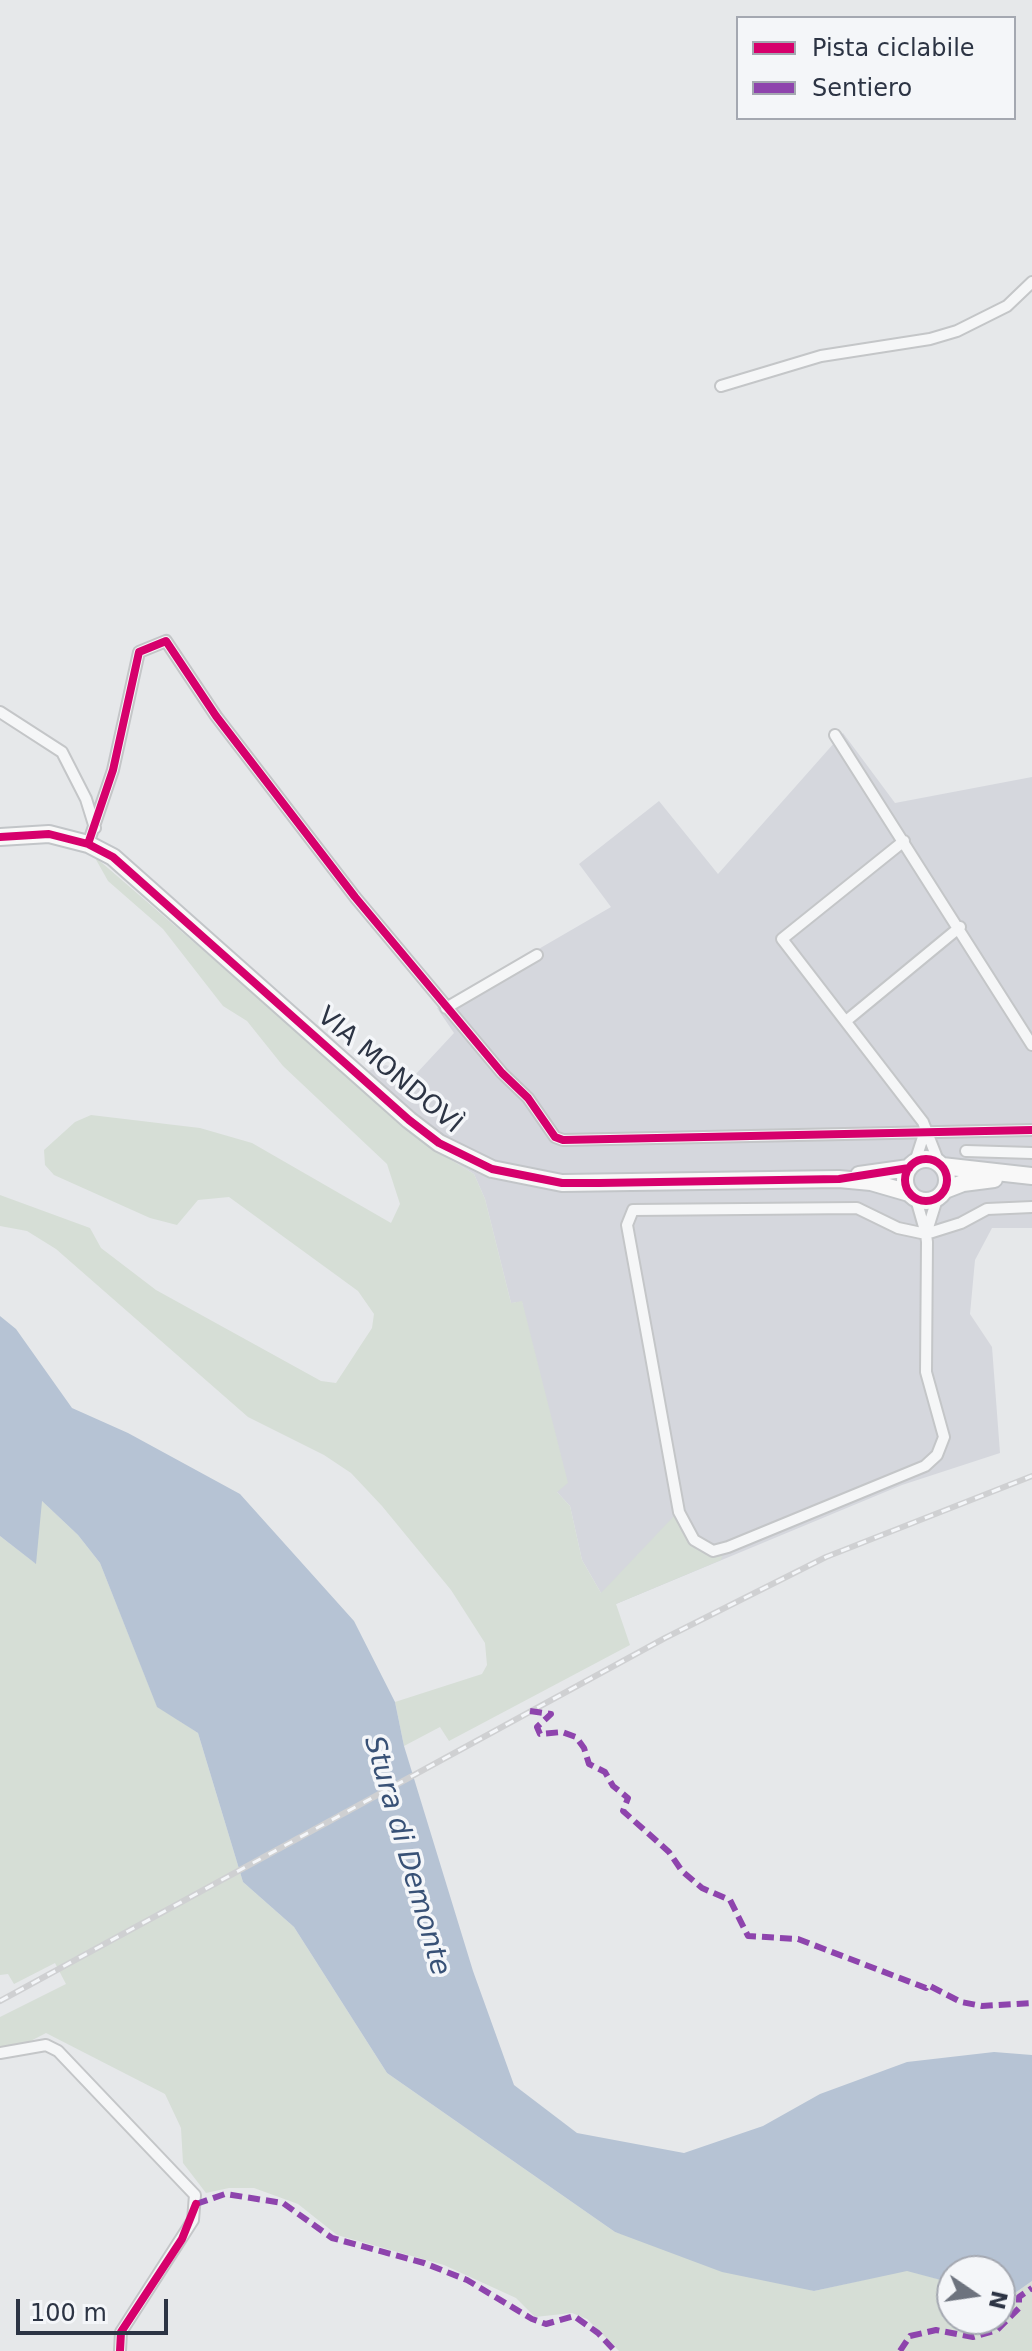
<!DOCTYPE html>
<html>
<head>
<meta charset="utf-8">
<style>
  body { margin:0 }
  #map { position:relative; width:1032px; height:2351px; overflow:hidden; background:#e6e8ea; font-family:"DejaVu Sans",sans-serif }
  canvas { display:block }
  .legend { position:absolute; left:736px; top:16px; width:280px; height:104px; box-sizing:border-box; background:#f4f6f9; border:2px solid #a4a8b1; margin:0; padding:10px 14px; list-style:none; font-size:24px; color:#2c3444 }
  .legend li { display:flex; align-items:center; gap:16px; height:40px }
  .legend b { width:40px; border:2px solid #a4a8b1 }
  .north { position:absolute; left:936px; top:2255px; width:80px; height:80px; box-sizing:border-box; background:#f4f6f9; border:2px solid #a4a8b1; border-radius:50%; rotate:103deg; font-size:22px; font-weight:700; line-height:32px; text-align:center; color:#2c3444 }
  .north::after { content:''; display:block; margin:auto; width:28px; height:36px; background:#6d737e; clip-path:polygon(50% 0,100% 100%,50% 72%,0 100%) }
  .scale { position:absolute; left:16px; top:2299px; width:152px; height:36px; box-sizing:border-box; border:4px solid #2c3444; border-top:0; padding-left:10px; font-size:24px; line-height:28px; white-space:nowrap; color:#2c3444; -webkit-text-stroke:6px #f4f6f9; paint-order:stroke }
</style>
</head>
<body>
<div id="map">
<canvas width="1032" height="2351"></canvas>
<ul class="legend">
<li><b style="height:10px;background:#d6006c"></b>Pista ciclabile</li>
<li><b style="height:10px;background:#8e44ad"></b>Sentiero</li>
</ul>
<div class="north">N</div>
<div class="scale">100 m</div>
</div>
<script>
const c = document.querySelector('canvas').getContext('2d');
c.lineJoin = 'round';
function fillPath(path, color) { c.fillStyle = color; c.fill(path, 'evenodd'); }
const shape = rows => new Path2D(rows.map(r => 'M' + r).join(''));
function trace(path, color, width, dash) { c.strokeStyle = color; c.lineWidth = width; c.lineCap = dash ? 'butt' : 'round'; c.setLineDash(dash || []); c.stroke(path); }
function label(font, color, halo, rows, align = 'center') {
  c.font = font + ' "DejaVu Sans",sans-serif'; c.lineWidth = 7; c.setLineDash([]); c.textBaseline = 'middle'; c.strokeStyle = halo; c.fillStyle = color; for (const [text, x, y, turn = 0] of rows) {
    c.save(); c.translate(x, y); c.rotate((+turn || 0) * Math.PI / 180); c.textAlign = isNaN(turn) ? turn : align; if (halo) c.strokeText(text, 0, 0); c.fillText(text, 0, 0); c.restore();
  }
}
fillPath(shape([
  [843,733,895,803,1032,777,1032,1228,992,1228,975,1260,970,1314,992,1347,1000,1453,902,1485,616,1604,601,1593,582,1560,570,1506,557,1492,522,1302,511,1303,485,1199,474,1174,432,1148,355,1080,368,1071,386,1065,415,1075,454,1033,437,1008,611,907,579,864,659,801,718,874]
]), '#d5d7dd');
fillPath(shape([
  [94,856,432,1148,474,1174,485,1199,511,1303,522,1301,568,1483,557,1492,570,1506,582,1560,601,1593,674,1516,693,1544,723,1553,721,1560,616,1604,630,1645,449,1741,440,1727,404,1746,395,1702,482,1674,487,1665,485,1643,451,1590,382,1506,351,1473,324,1455,248,1417,56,1249,27,1231,0,1226,0,1195,90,1228,101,1248,156,1290,321,1381,336,1383,372,1328,374,1314,358,1291,229,1197,198,1200,177,1225,150,1218,54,1175,45,1165,44,1150,75,1122,91,1115,200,1128,252,1143,391,1223,400,1204,387,1164,283,1066,247,1021,223,1006,163,929,108,881],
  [41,1500,78,1535,100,1563,157,1706,198,1733,243,1882,294,1927,387,2073,615,2232,814,2291,907,2270,952,2283,952,2319,1000,2319,1000,2296,1008,2298,1032,2281,1032,2351,619,2351,587,2319,572,2313,535,2317,516,2298,444,2265,337,2235,298,2204,254,2188,229,2188,206,2193,183,2163,181,2128,165,2094,46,2033,19,2047,0,2048,0,2017,66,1984,55,1963,14,1984,8,1974,0,1975,0,1536,35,1563]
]), '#d6ded6');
fillPath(shape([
  [0,1316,16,1329,72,1408,128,1433,240,1494,354,1621,395,1702,404,1746,473,1971,514,2085,577,2133,684,2153,763,2126,820,2094,907,2062,994,2052,1032,2055,1032,2281,1008,2298,1000,2296,1000,2271,952,2271,952,2283,907,2271,814,2291,722,2272,615,2232,387,2073,294,1927,243,1882,198,1733,157,1707,100,1563,78,1535,42,1501,36,1564,0,1536]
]), '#b6c3d4');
const street = shape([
  [721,386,821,356,930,339,957,331,1007,306,1032,282],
  [0,712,62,752,86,799,95,828],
  [835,735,1032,1045],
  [904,841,782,939,923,1122,939,1163],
  [88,844,113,770,139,652,166,641,216,716,355,897,502,1073,528,1098,555,1137,563,1140,1032,1130],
  [446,1008,537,955],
  [846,1021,960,927],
  [966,1151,1032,1153],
  [915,1162,925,1131],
  [916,1199,926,1234,927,1242,926,1372,944,1437,937,1455,925,1466,728,1547,713,1551,694,1540,679,1512,650,1351,627,1225,633,1210,857,1208,898,1228,926,1234,961,1223,987,1209,1032,1207],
  [926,1234,937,1199],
  [0,2053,46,2045,58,2051,195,2195,193,2220,121,2332,120,2351]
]);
const primary = shape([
  [0,837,49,834,88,844,113,857,409,1120,439,1143,492,1169,562,1183,839,1179,871,1182,909,1193],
  '905 1180a21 21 0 1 1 42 0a21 21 0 1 1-42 0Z',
  [942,1166,1032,1176],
  [859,1175,909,1168],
  [945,1190,963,1183,994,1179]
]);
trace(street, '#c4c6c8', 14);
trace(primary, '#c2c5c8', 20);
trace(street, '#f5f6f7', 10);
trace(primary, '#f8f8f8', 16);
const rail = shape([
  [0,2001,665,1638,826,1557,1032,1476]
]);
trace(rail, '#cfd0d2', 6);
trace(rail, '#f4f6f9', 3, [9]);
trace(shape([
  [530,1711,551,1714,537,1727,540,1734,562,1732,576,1737,584,1748,589,1764,605,1772,613,1786,628,1798,623,1811,669,1852,682,1871,702,1888,730,1900,748,1936,798,1939,926,1988,928,1985,961,2002,982,2006,1032,2003],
  [196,2204,225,2194,283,2203,332,2238,424,2263,467,2280,532,2319,546,2324,574,2316,598,2333,615,2351],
  [900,2351,910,2336,936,2330,973,2337,997,2330,1019,2308,1019,2297,1032,2288]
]), '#8e44ad', 6, [12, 6]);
trace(shape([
  [0,837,49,834,88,844,113,857,409,1120,439,1143,492,1169,562,1183,599,1183,839,1179,909,1168],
  [88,844,113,770,139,652,166,641,216,716,355,897,502,1073,528,1098,555,1137,563,1140,1032,1130],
  '905 1180a21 21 0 1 1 42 0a21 21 0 1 1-42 0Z',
  [120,2351,121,2332,182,2239,196,2204]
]), '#d6006c', 8);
label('26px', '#2c3444', '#f4f6f9', [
  ["VIA MONDOVÌ",389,1071,40]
]);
label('italic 28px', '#385176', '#f4f6f9', [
  ["Stura di Demonte",406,1856,74]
]);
</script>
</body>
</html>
